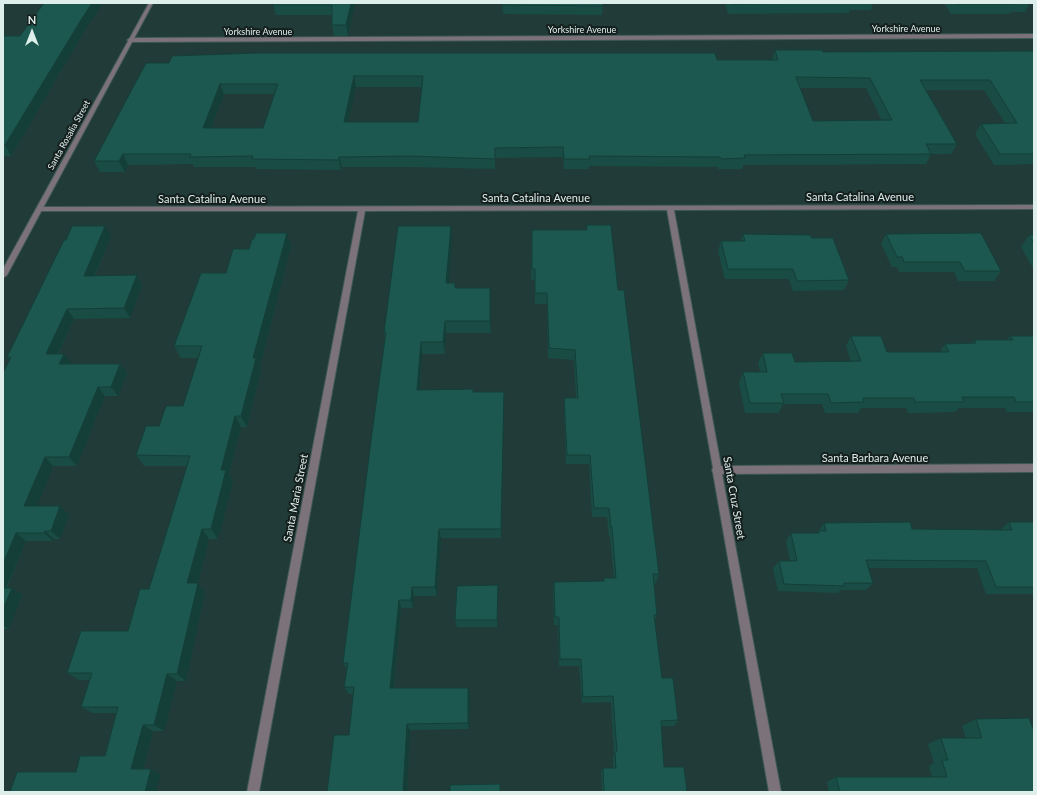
<!DOCTYPE html>
<html>
<head>
<meta charset="utf-8">
<style>
  body { margin:0 }
  #map { position:relative; width:1037px; height:795px; overflow:hidden; background:#213c38; font-family:Lato,sans-serif }
  canvas { display:block }
  .frame { position:absolute; inset:0; border:4px solid #deeeeb; pointer-events:none }
  .north { position:absolute; left:12px; top:12px; width:40px; height:40px; -webkit-text-stroke:3px #15201e; paint-order:stroke; rotate:0deg; font-size:11px; font-weight:700; line-height:16px; text-align:center; color:#deeeeb }
  .north::after { content:''; display:block; margin:auto; width:14px; height:18px; background:#deeeeb; clip-path:polygon(50% 0,100% 100%,50% 72%,0 100%) }
</style>
</head>
<body>
<div id="map">
<canvas width="1037" height="795"></canvas>
<div class="frame"></div>
<div class="north">N</div>
</div>
<script>
const c = document.querySelector('canvas').getContext('2d');
c.lineJoin = 'round';
const shape = rows => new Path2D(rows.map(r => 'M' + r).join(''));
function trace(path, color, width, dash) { c.strokeStyle = color; c.lineWidth = width; c.lineCap = dash ? 'butt' : 'round'; c.setLineDash(dash || []); c.stroke(path); }
function fillPath(path, color) { c.fillStyle = color; c.fill(path, 'evenodd'); }
function label(font, color, halo, rows, align = 'center') {
  c.font = font + ' Lato,sans-serif'; c.lineWidth = 4; c.setLineDash([]); c.textBaseline = 'middle'; c.strokeStyle = halo; c.fillStyle = color; for (const [text, x, y, turn = 0] of rows) {
    c.save(); c.translate(x, y); c.rotate((+turn || 0) * Math.PI / 180); c.textAlign = isNaN(turn) ? turn : align; if (halo) c.strokeText(text, 0, 0); c.fillText(text, 0, 0); c.restore();
  }
}
const minor = shape([
  [1034,34,1034,38,130,42,127,40,130,38,1034,34],
  [1034,205,1034,209,674,210,721,466,1034,464,1034,472,722,474,781,792,769,792,713,473,712,470,713,468,667,210,365,211,259,792,247,792,358,211,39,211,36,209,39,207,1034,205]
]);
const tertiary = shape([
  [149,3,153,3,7,275,3,278,3,269,149,3]
]);
trace(minor, '#3f5855', 2);
trace(tertiary, '#3f5855', 2);
fillPath(minor, '#7c7279');
fillPath(tertiary, '#7c7279');
fillPath(shape([
  [274,3,355,3,348,36,334,36,332,25,332,15,276,15,273,5],
  [502,3,603,6,602,15,503,14],
  [725,3,873,3,871,10,850,10,849,13,728,14],
  [944,3,1030,3,1025,12,1010,12,1009,14,951,14],
  [85,30,11,156,3,156,3,36,20,36],
  [775,50,823,52,1034,51,1034,164,994,165,975,134,981,124,1005,123,984,90,926,90,957,144,951,154,931,154,926,164,743,165,742,169,718,169,718,167,589,166,589,169,564,169,563,157,495,158,495,169,411,167,342,167,341,170,256,169,255,167,194,167,193,164,128,165,125,172,100,172,94,161,146,63,772,60],
  [356,87,422,87,418,122,348,122],
  [800,88,866,88,882,121,813,121],
  [224,94,274,94,263,128,211,128],
  [587,225,618,290,659,574,656,583,654,583,657,615,655,620,662,678,678,720,674,726,661,726,664,767,687,792,602,792,601,772,603,768,613,768,613,757,614,754,611,702,582,703,579,666,559,666,558,625,554,625,553,590,554,582,603,581,604,578,614,578,610,536,609,536,607,517,592,517,589,464,566,464,564,409,564,398,576,398,574,360,548,358,547,304,535,304,535,280,531,280,532,230,586,230],
  [105,226,111,236,95,276,137,275,142,285,130,318,74,319,58,354,71,364,120,364,127,373,118,396,105,396,77,466,53,466,37,506,60,506,69,515,60,539,54,539,53,541,26,541,7,588,12,588,22,595,9,629,3,629,3,373,10,360,7,357,66,240],
  [451,226,452,238,448,283,456,288,490,288,491,333,446,333,445,354,422,354,420,390,473,392,504,403,501,538,441,538,437,596,414,596,413,608,401,608,394,688,470,695,469,729,410,730,407,792,327,792,349,735,354,694,349,694,344,687,347,669,343,663,385,338,384,332],
  [743,234,812,238,849,280,844,290,793,291,789,279,725,279,718,251,721,241,741,241],
  [886,234,1001,271,994,281,958,281,954,272,899,272,897,267,892,267,881,244],
  [1029,235,1034,235,1034,270,1021,247],
  [291,246,260,366,261,370,247,427,241,427,229,474,233,481,218,539,209,539,198,583,205,592,186,681,177,681,164,731,153,731,143,769,161,774,76,772,105,756,116,713,93,713,81,707,90,680,79,680,67,673,128,631,149,589,187,466,144,466,136,455,159,426,183,406,198,358,181,358,174,346,226,273,249,249],
  [851,336,887,352,940,352,945,344,972,343,974,340,1007,340,1010,336,1034,336,1034,412,1007,412,1005,408,959,408,955,412,908,413,906,408,861,408,858,413,825,413,822,404,783,404,779,413,745,413,739,383,743,372,760,372,758,363,763,353,795,362,851,361,846,346],
  [1009,522,1034,522,1034,594,986,594,977,568,868,568,873,583,866,590,840,590,838,593,778,591,773,568,779,561,790,561,786,541,791,533,817,533,818,532,818,531,824,523,912,529,1000,530],
  [498,592,497,627,457,627,455,620],
  [976,719,1034,792,829,792,827,782,836,777,932,777,929,766,934,763,928,744,941,738,966,738,962,726]
]), '#194c45');
fillPath(shape([
  [92,3,103,3,85,30,11,156,5,145,81,20],
  [351,3,355,3,348,36,346,25],
  [354,76,356,87,346,132,344,122],
  [220,84,224,94,207,138,203,128],
  [123,154,128,165,125,172,119,161],
  [339,157,342,167,341,170,339,160],
  [105,226,111,236,90,286,84,276],
  [451,226,452,238,448,295,446,283],
  [287,233,291,246,260,366,261,370,247,427,241,416,253,358],
  [137,275,142,285,130,318,124,308],
  [490,288,491,300,491,333,490,321],
  [67,309,74,319,53,363,46,354],
  [445,321,446,333,445,354,443,342],
  [421,342,422,354,419,401,417,390],
  [64,354,71,363,59,364],
  [120,364,127,373,118,396,111,387],
  [98,387,105,396,77,466,69,457],
  [504,392,504,403,501,538,501,529],
  [235,416,241,427,229,474,233,481,218,539,211,529,221,470],
  [45,457,53,466,34,515,24,506],
  [60,506,69,515,60,539,51,531],
  [202,529,209,539,198,583,205,592,186,681,177,674,187,583],
  [439,529,441,538,437,596,435,587],
  [45,531,54,539,53,541,44,533],
  [16,533,26,541,3,595,3,564],
  [412,587,414,596,413,608,411,600],
  [12,588,22,595,9,629,3,625,3,609],
  [399,600,401,608,393,695,390,688],
  [167,674,177,681,164,731,154,725],
  [468,688,470,695,469,729,468,723],
  [407,724,410,730,407,792,403,792],
  [143,725,153,731,142,774,131,769],
  [151,769,161,774,156,792,145,792]
]), '#143e38');
const building = shape([
  [44,3,92,3,81,20,5,145,3,145,3,36,20,36,44,3],
  [274,3,351,3,346,25,332,25,332,5,273,5,274,3],
  [502,3,602,3,603,6,502,5,502,3],
  [730,3,852,3,731,4,730,3],
  [955,3,1013,3,1014,4,956,4,955,3],
  [775,50,822,50,823,52,1034,51,1034,154,1000,154,981,124,1017,123,990,80,920,80,957,144,926,144,931,154,744,155,745,158,721,159,720,157,589,156,590,159,564,159,563,147,495,148,495,159,410,156,339,157,339,160,252,159,253,156,190,157,191,154,123,154,119,161,94,161,146,63,169,63,172,56,256,53,715,53,717,60,778,60,775,50],
  [354,76,423,76,418,122,344,122,354,76],
  [796,77,870,78,892,120,813,121,796,77],
  [220,84,278,84,263,128,203,128,220,84],
  [587,225,611,225,618,290,624,290,659,574,653,574,657,615,654,615,662,678,673,678,678,720,661,721,664,767,684,767,687,792,604,792,603,768,616,768,615,752,617,752,613,696,583,697,581,659,560,659,559,617,555,617,554,582,604,581,604,578,616,578,612,527,611,527,609,508,594,508,590,455,567,455,564,398,578,398,575,350,549,348,547,293,535,293,535,269,532,269,532,230,587,230,587,225],
  [72,226,105,226,84,276,137,275,124,308,67,309,46,354,64,354,59,364,120,364,111,387,98,387,69,457,45,457,24,506,60,506,51,531,45,531,44,533,16,533,3,564,3,373,11,357,7,357,64,240,66,240,72,226],
  [398,226,451,226,446,283,455,283,455,288,490,288,490,321,445,321,443,342,421,342,417,390,473,389,473,392,504,392,501,529,439,529,435,587,412,587,411,600,399,600,390,688,468,688,468,723,407,724,403,792,327,792,334,735,349,735,354,687,344,687,348,663,343,663,372,433,386,332,384,332,398,226],
  [256,233,287,233,253,358,256,358,241,416,235,416,221,470,226,470,211,529,202,529,187,583,198,583,177,674,167,674,154,725,143,725,131,769,151,769,145,792,10,792,17,772,76,772,80,756,105,756,118,707,81,707,92,673,67,673,81,631,128,631,140,589,149,589,190,456,136,455,146,426,159,426,166,406,183,406,202,346,174,346,201,273,226,273,233,249,249,249,252,239,254,239,256,233],
  [981,233,1001,271,965,271,960,262,904,262,902,257,897,257,886,234,981,233],
  [743,234,810,235,812,238,833,238,849,280,797,281,793,269,728,269,721,241,745,241,743,234],
  [1029,235,1034,235,1034,243,1029,235],
  [851,336,881,336,887,352,949,352,945,344,976,343,974,340,1013,340,1010,336,1034,336,1034,402,1016,402,1014,397,962,397,964,402,915,402,914,398,863,398,864,402,831,403,828,394,781,394,784,403,750,403,743,372,767,372,763,353,792,353,795,362,861,361,851,336],
  [910,522,912,529,1012,530,1009,522,1034,522,1034,587,996,587,986,561,866,560,873,583,844,583,844,586,784,584,779,561,797,561,791,533,819,533,819,531,826,531,824,523,910,522],
  [498,585,497,620,455,620,457,586,498,585],
  [3,588,12,588,3,609,3,588],
  [1029,718,1034,731,1034,792,840,792,836,777,947,777,942,760,948,760,941,738,982,738,976,719,1029,718],
  [500,784,500,792,450,792,450,785,500,784]
]);
fillPath(building, '#1d5850');
trace(building, '#143e38', 1);
label('9px', '#deeeeb', '#15201e', [
  ["Yorkshire Avenue",906,29],
  ["Yorkshire Avenue",582,30],
  ["Yorkshire Avenue",258,32],
  ["Santa Rosalia Street",69,135,-61]
]);
label('11px', '#deeeeb', '#15201e', [
  ["Santa Catalina Avenue",860,197],
  ["Santa Catalina Avenue",536,198],
  ["Santa Catalina Avenue",212,199],
  ["Santa Barbara Avenue",875,458],
  ["Santa Maria Street",296,498,-79],
  ["Santa Cruz Street",734,498,80]
]);
</script>
</body>
</html>
